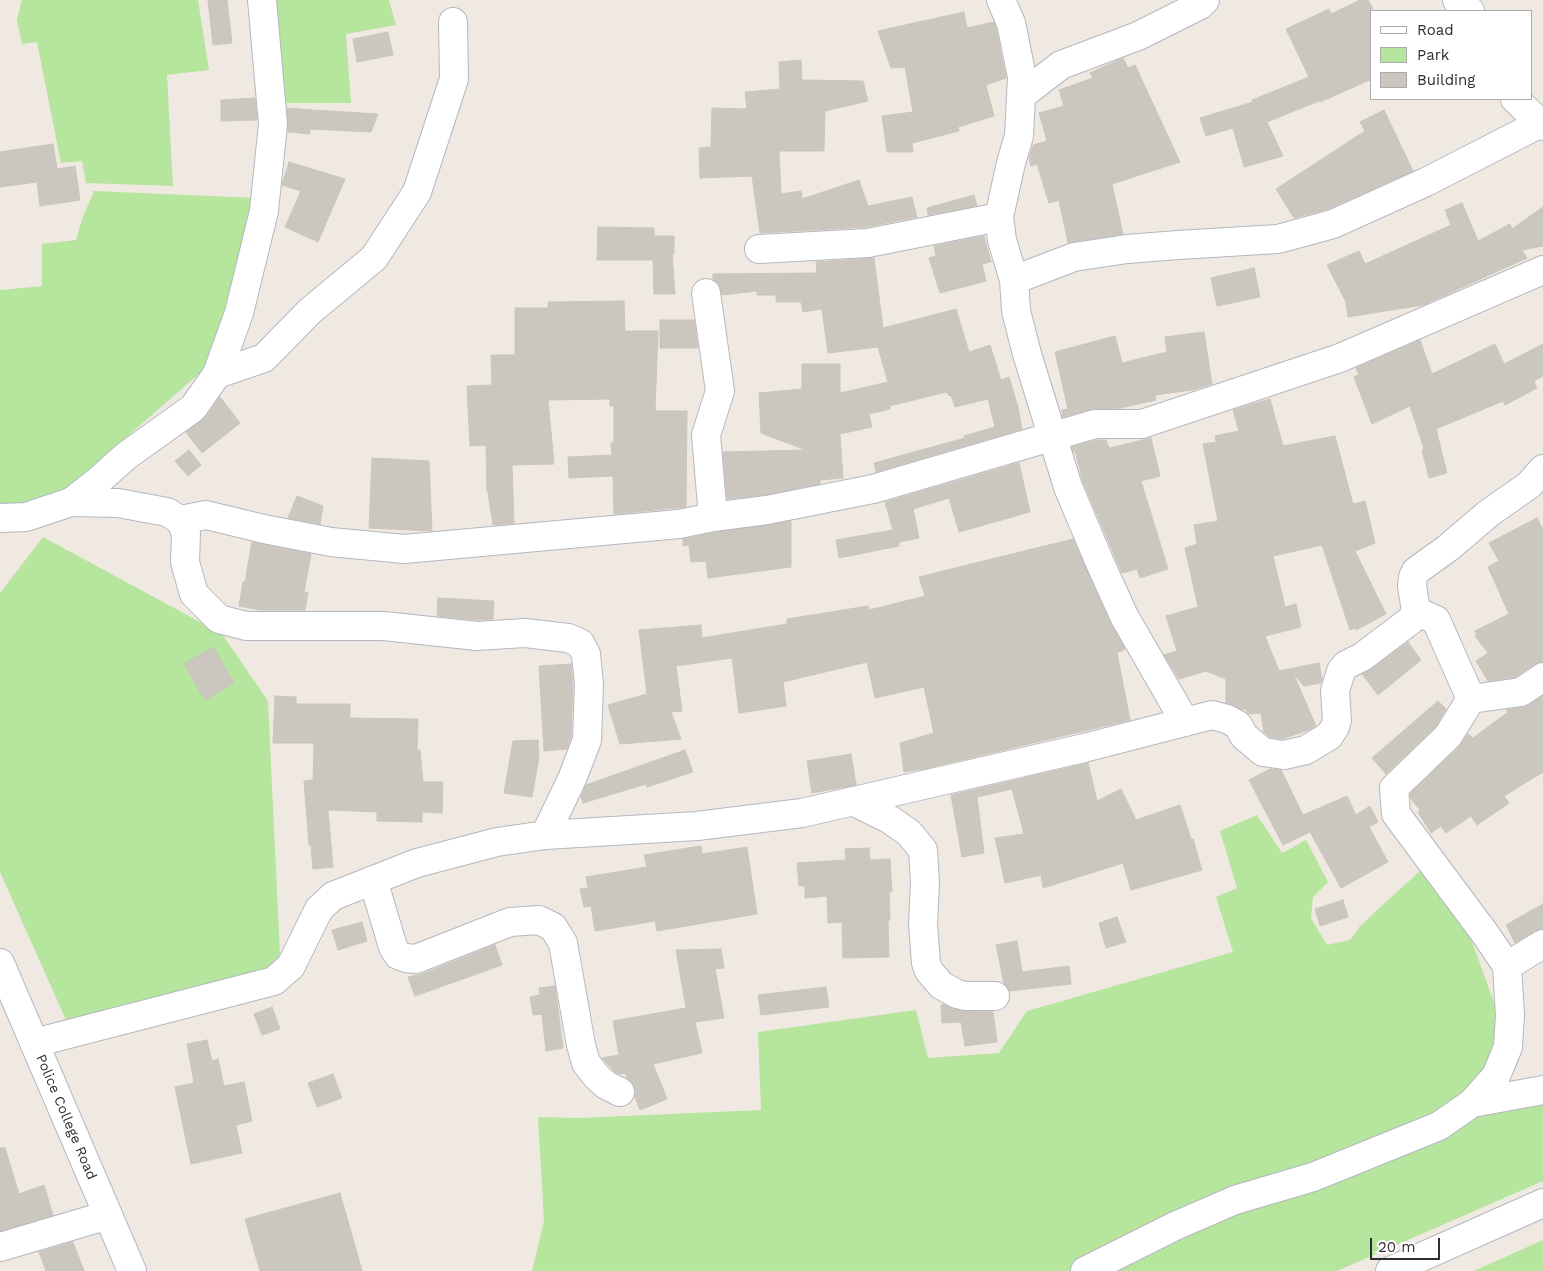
<!DOCTYPE html>
<html>
<head>
<meta charset="utf-8">
<style>
  body { margin:0 }
  #map { position:relative; width:1543px; height:1271px; overflow:hidden; background:#efe9e1; font-family:"Work Sans",sans-serif }
  canvas { display:block }
  .legend { position:absolute; left:1370px; top:10px; width:162px; height:90px; box-sizing:border-box; background:#fff; border:1px solid #ababab; margin:0; padding:6px 9px; list-style:none; font-size:15px; color:#2e2e2e }
  .legend li { display:flex; align-items:center; gap:10px; height:25px }
  .legend b { width:25px; border:1px solid #ababab }
  .scale { position:absolute; left:1370px; top:1238px; width:70px; height:22px; box-sizing:border-box; border:2px solid #2e2e2e; border-top:0; padding-left:6px; font-size:15px; line-height:18px; white-space:nowrap; color:#2e2e2e; -webkit-text-stroke:4px #fff; paint-order:stroke }
</style>
</head>
<body>
<div id="map">
<canvas width="1543" height="1271"></canvas>
<ul class="legend">
<li><b style="height:6px;background:#fff"></b>Road</li>
<li><b style="height:14px;background:#b6e59e"></b>Park</li>
<li><b style="height:14px;background:#cbc7bf"></b>Building</li>
</ul>
<div class="scale">20 m</div>
</div>
<script>
const c = document.querySelector('canvas').getContext('2d');
c.lineJoin = 'round';
function fillPath(path, color) { c.fillStyle = color; c.fill(path, 'evenodd'); }
const shape = rows => new Path2D(rows.map(r => 'M' + r).join(''));
function trace(path, color, width, dash) { c.strokeStyle = color; c.lineWidth = width; c.lineCap = dash ? 'butt' : 'round'; c.setLineDash(dash || []); c.stroke(path); }
function label(font, color, halo, rows, align = 'center') {
  c.font = font + ' "Work Sans",sans-serif'; c.lineWidth = 4.5; c.setLineDash([]); c.textBaseline = 'middle'; c.strokeStyle = halo; c.fillStyle = color; for (const [text, x, y, turn = 0] of rows) {
    c.save(); c.translate(x, y); c.rotate((+turn || 0) * Math.PI / 180); c.textAlign = isNaN(turn) ? turn : align; if (halo) c.strokeText(text, 0, 0); c.fillText(text, 0, 0); c.restore();
  }
}
fillPath(shape([
  [22,0,198,0,209,70,167,75,173,186,86,183,82,161,61,163,37,42,22,44,17,20],
  [268,0,389,0,396,25,346,34,351,103,279,103],
  [94,191,257,198,256,221,209,365,57,498,0,508,0,290,42,286,42,244,76,240,82,219],
  [43,537,222,634,268,701,280,955,261,974,66,1020,0,872,0,593],
  [1257,815,1282,853,1306,840,1328,882,1313,897,1311,918,1327,945,1350,940,1360,926,1422,869,1468,931,1498,1013,1486,1112,1543,1101,1543,1181,1337,1271,532,1271,544,1221,538,1117,579,1118,761,1110,758,1032,916,1010,928,1058,999,1053,1027,1011,1233,952,1216,897,1237,888,1220,831],
  [1543,1240,1543,1271,1474,1271]
]), '#b6e59e');
const building = shape([
  [208,0,227,0,232,43,213,45,208,0],
  [1360,0,1368,0,1372,7,1372,79,1320,102,1319,101,1267,122,1283,156,1244,167,1233,128,1206,136,1200,118,1253,102,1252,100,1309,77,1286,29,1329,9,1331,14,1360,0],
  [964,12,967,28,994,22,996,28,1006,78,986,85,994,116,958,127,959,131,912,143,913,152,887,152,882,116,913,112,905,67,891,68,878,31,964,12],
  [388,32,393,55,357,62,353,39,388,32],
  [1123,58,1128,68,1135,65,1180,162,1112,184,1123,234,1068,243,1059,200,1049,203,1037,164,1031,166,1029,158,1033,145,1047,141,1039,113,1064,106,1059,90,1093,78,1090,73,1123,58],
  [801,60,802,80,863,81,868,101,825,111,824,151,779,151,781,194,801,191,802,199,859,180,868,206,912,197,917,217,866,227,760,233,752,176,700,178,699,148,711,147,712,108,747,109,745,92,780,89,779,62,801,60],
  [255,98,257,120,221,121,221,100,255,98],
  [287,108,312,110,378,114,371,132,310,129,310,134,288,132,287,108],
  [1384,110,1413,171,1328,209,1294,218,1276,189,1365,131,1360,122,1384,110],
  [53,144,57,169,75,166,80,200,40,206,37,182,0,187,0,152,53,144],
  [289,162,345,179,318,242,285,227,301,191,282,185,289,162],
  [974,195,977,206,928,215,927,208,974,195],
  [1462,203,1478,241,1510,224,1512,229,1543,207,1543,246,1522,250,1527,258,1423,305,1348,317,1346,302,1327,265,1359,251,1365,264,1451,225,1445,210,1462,203],
  [598,227,654,228,654,236,674,236,674,254,672,254,675,294,654,294,653,260,597,260,598,227],
  [984,236,991,262,982,264,986,281,940,293,929,258,936,256,934,246,984,236],
  [874,258,883,328,956,309,969,352,990,345,1001,380,1009,377,1018,407,1022,429,876,472,874,463,965,438,964,436,995,427,988,399,955,407,951,395,949,396,947,392,889,406,890,409,869,414,872,427,840,434,843,478,820,480,820,484,764,495,727,499,723,452,806,450,761,433,759,393,802,389,802,364,840,364,840,393,888,382,878,347,828,353,822,309,803,312,801,302,776,302,776,295,757,295,757,291,722,295,719,284,713,280,713,274,817,273,816,262,874,258],
  [1254,268,1260,297,1217,306,1211,278,1254,268],
  [624,301,625,331,658,331,655,411,687,411,686,507,614,514,613,476,569,478,568,457,612,455,611,443,614,442,614,406,610,406,610,399,548,400,554,464,512,465,514,523,493,525,488,492,487,492,486,445,470,446,467,386,492,385,491,355,515,355,515,308,548,308,548,302,624,301],
  [660,320,694,320,698,348,660,348,660,320],
  [1204,332,1212,384,1192,390,1155,395,1156,400,1121,408,1091,409,1063,417,1062,410,1068,409,1055,352,1115,336,1122,363,1167,352,1165,337,1204,332],
  [1420,340,1432,374,1495,344,1504,364,1543,344,1543,376,1534,381,1537,388,1505,405,1503,401,1436,429,1447,473,1429,478,1422,450,1424,449,1410,406,1372,424,1354,377,1359,375,1356,368,1420,340],
  [220,397,240,423,202,453,186,432,206,417,220,397],
  [1270,399,1283,446,1335,436,1353,504,1365,501,1375,543,1355,551,1386,614,1356,630,1355,628,1350,630,1322,545,1273,556,1285,607,1296,604,1301,627,1265,636,1279,671,1319,663,1322,679,1321,683,1304,686,1293,673,1316,726,1309,730,1282,739,1270,737,1264,732,1261,713,1248,714,1246,709,1241,709,1226,703,1226,679,1206,671,1179,679,1164,655,1177,651,1166,616,1198,607,1185,548,1197,544,1194,525,1218,521,1203,444,1216,442,1215,436,1239,431,1233,410,1270,399],
  [1151,438,1160,476,1141,481,1168,569,1140,578,1137,569,1122,573,1083,482,1075,451,1073,452,1072,447,1097,440,1106,440,1109,448,1151,438],
  [189,450,201,465,188,476,175,461,189,450],
  [372,458,429,461,432,531,369,528,372,458],
  [1019,463,1030,512,959,532,949,498,913,509,919,538,899,542,899,546,839,558,836,540,893,530,885,502,1019,463],
  [297,496,323,506,320,524,288,518,297,496],
  [1537,518,1543,530,1543,662,1534,664,1515,677,1488,681,1476,661,1488,653,1475,636,1477,634,1475,631,1509,614,1488,567,1499,561,1489,543,1537,518],
  [791,521,791,567,708,578,706,561,691,562,689,545,683,546,683,539,716,532,791,521],
  [1073,539,1110,622,1125,649,1117,653,1130,720,924,769,904,772,900,743,934,733,924,687,875,698,867,662,783,682,786,706,739,713,732,658,676,666,682,711,671,712,681,739,620,744,608,705,647,694,639,630,701,625,702,638,787,624,787,619,868,606,869,610,925,596,919,577,1073,539],
  [252,542,311,554,304,592,308,593,305,610,260,610,239,606,243,582,245,582,252,542],
  [438,598,494,601,493,619,477,620,437,616,438,598],
  [1408,642,1421,660,1378,695,1362,674,1371,669,1408,642],
  [213,647,234,683,205,700,184,664,213,647],
  [571,664,573,684,571,737,567,749,544,751,539,666,571,664],
  [275,696,296,697,296,704,350,704,350,718,418,719,417,750,420,750,423,782,443,782,442,813,422,812,422,822,377,821,377,812,328,810,333,867,313,869,311,845,309,845,304,781,313,780,314,743,273,743,275,696],
  [1543,696,1543,772,1504,796,1509,803,1477,825,1471,816,1446,833,1441,826,1431,833,1418,812,1420,810,1411,799,1410,794,1459,747,1468,734,1473,738,1508,712,1506,710,1524,707,1543,696],
  [1438,701,1446,709,1436,726,1386,774,1372,758,1438,701],
  [538,740,539,757,532,797,504,793,513,741,538,740],
  [685,750,693,772,647,787,646,784,583,803,581,797,586,785,685,750],
  [851,754,856,785,812,793,807,761,851,754],
  [1088,763,1097,801,1121,789,1136,820,1180,805,1191,839,1193,839,1202,870,1131,890,1123,863,1043,888,1041,875,1005,883,995,838,1024,834,1012,789,977,797,984,853,962,857,951,795,1088,763],
  [1270,769,1281,770,1303,815,1347,796,1356,815,1370,806,1378,822,1369,827,1388,862,1341,888,1310,832,1283,845,1249,780,1270,769],
  [701,846,702,854,747,847,757,914,657,931,655,921,595,931,591,906,584,907,580,889,588,888,586,877,647,867,644,855,701,846],
  [869,848,870,860,890,859,892,892,889,892,890,920,888,921,889,957,843,958,842,922,828,923,827,896,805,898,805,886,799,886,797,863,846,860,845,849,869,848],
  [1343,900,1348,917,1320,926,1315,909,1343,900],
  [1543,904,1543,928,1535,931,1515,943,1506,925,1543,904],
  [1117,917,1126,942,1106,948,1099,923,1117,917],
  [362,922,367,941,338,950,332,930,362,922],
  [1017,941,1022,972,1069,966,1071,984,1009,991,1004,984,996,945,1017,941],
  [495,945,502,965,415,996,408,977,422,974,495,945],
  [721,949,724,968,715,969,724,1018,695,1022,702,1053,653,1064,667,1099,640,1110,635,1097,636,1091,633,1083,627,1078,625,1073,620,1074,615,1072,602,1058,619,1055,613,1021,686,1008,676,950,721,949],
  [555,986,563,1048,546,1051,542,1014,533,1015,530,997,540,995,539,988,555,986],
  [826,987,829,1007,761,1015,758,995,826,987],
  [944,1004,961,1011,993,1012,997,1042,965,1046,961,1022,942,1023,941,1005,944,1004],
  [272,1007,280,1029,262,1035,254,1014,272,1007],
  [207,1040,212,1061,218,1059,224,1086,244,1082,252,1121,236,1125,242,1153,191,1164,175,1087,194,1083,187,1044,207,1040],
  [333,1074,342,1098,317,1107,308,1083,333,1074],
  [0,1148,5,1148,19,1194,44,1185,53,1215,0,1231,0,1148],
  [340,1193,362,1271,260,1271,245,1219,340,1193],
  [73,1242,84,1271,46,1271,39,1252,73,1242]
]);
fillPath(building, '#cbc7bf');
trace(building, '#cbc5ba', 1);
const street = shape([
  [1001,0,1011,23,1022,77,1019,136,1011,163,999,217,1002,240,1014,280,1016,311,1027,354,1068,487,1100,563,1124,616,1185,722],
  [1457,0,1470,11],
  [1022,95,1061,65,1138,36,1200,5,1205,0],
  [1515,99,1543,126],
  [759,249,868,243,999,217],
  [1014,280,1074,257,1127,249,1178,245,1278,239,1333,224,1426,182,1541,123],
  [706,293,720,391,706,435,713,517],
  [217,374,264,358,310,311,374,258,417,192,454,79,453,22],
  [71,502,98,481,126,456,193,408,217,374,239,313,264,211,273,124,262,0],
  [0,518,26,517,71,502,118,503,167,512,180,520,186,533,185,562,194,594,219,619,246,626,384,626,477,636,525,633,568,638,580,643,586,654,589,684,587,740,572,779,545,835],
  [180,520,206,515,264,529,331,542,404,549,679,524,713,517,767,510,873,489,1095,424,1142,424,1340,358,1543,270],
  [1416,611,1436,620,1471,699],
  [852,801,889,819,909,833,923,850,925,883,923,924,926,963,929,971,941,985,957,994,965,996,995,996],
  [373,880,393,947,398,955,406,958,416,959,510,922,539,920,553,927,563,943,581,1045,586,1063,597,1077,606,1085,620,1092],
  [1507,966,1543,944],
  [34,1043,274,981,291,966,319,909,333,896,417,863,497,842,545,835,697,826,802,813,1084,748,1212,715,1227,719,1238,725,1244,736,1263,752,1284,755,1306,750,1329,736,1335,727,1337,720,1335,691,1341,671,1346,665,1362,657,1411,620,1416,611,1412,586,1413,577,1416,571,1448,548,1489,513,1529,485,1543,469],
  [1472,1103,1543,1090],
  [0,1247,108,1215],
  [1085,1271,1175,1226,1235,1200,1313,1177,1439,1126,1472,1103,1496,1076,1508,1047,1510,1015,1507,966,1486,935,1396,814,1394,788,1448,736,1471,699,1521,692,1543,677]
]);
const secondary = shape([
  [0,963,132,1271],
  [1390,1271,1543,1203]
]);
trace(street, '#b4b7c1', 30);
trace(secondary, '#b4b7c1', 30);
trace(street, '#fff', 28);
trace(secondary, '#fff', 28);
label('14px', '#2e2e2e', '#fff', [
  ["Police College Road",66,1117,67]
]);
</script>
</body>
</html>
